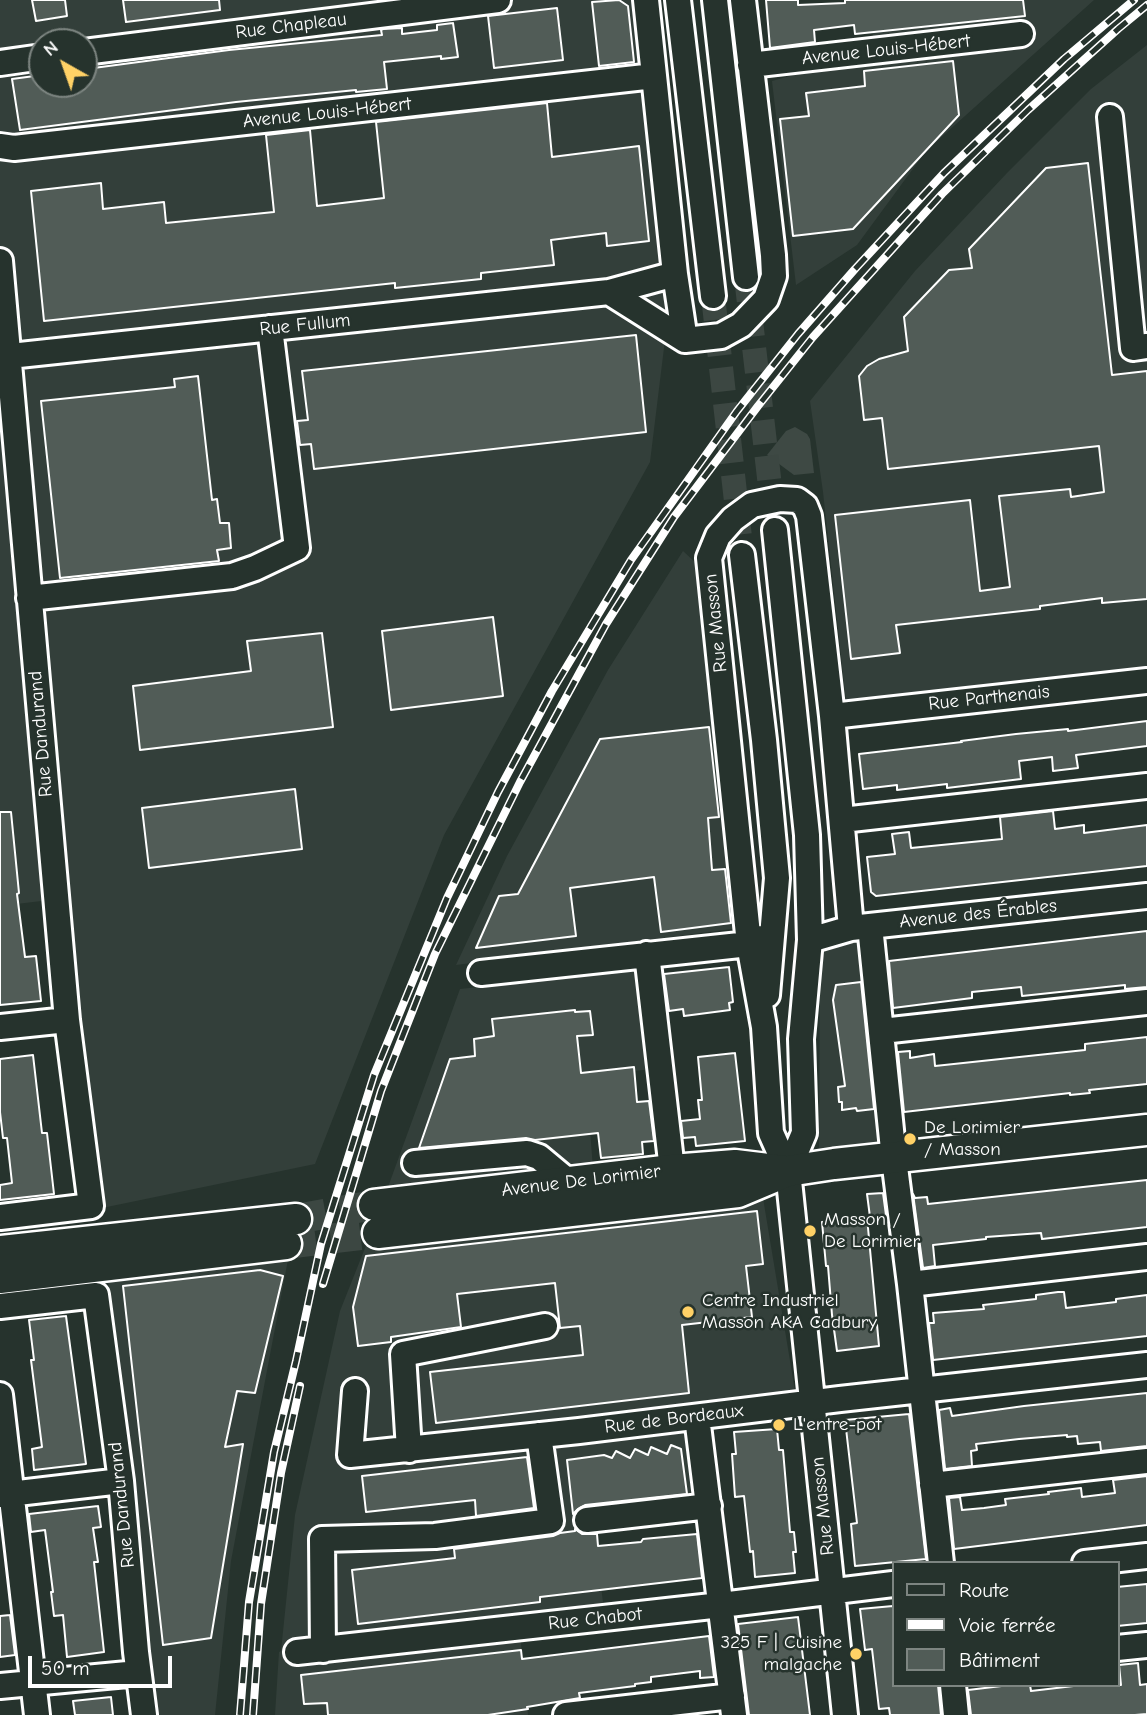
<!DOCTYPE html>
<html>
<head>
<meta charset="utf-8">
<style>
  body { margin:0 }
  #map { position:relative; width:1147px; height:1715px; overflow:hidden; background:#26332d; font-family:"Comic Neue",sans-serif }
  canvas { display:block }
  .legend { position:absolute; left:892px; top:1561px; width:228px; height:126px; box-sizing:border-box; background:#26332d; border:2px solid #7d8581; margin:0; padding:9px 12px; list-style:none; font-size:21px; color:#fff }
  .legend li { display:flex; align-items:center; gap:14px; height:35px }
  .legend b { width:35px; border:2px solid #7d8581 }
  .north { position:absolute; left:28px; top:28px; width:70px; height:70px; box-sizing:border-box; background:#26332d; border:2px solid #7d8581; border-radius:50%; rotate:320deg; font-size:19px; font-weight:700; line-height:28px; text-align:center; color:#fff }
  .north::after { content:''; display:block; margin:auto; width:24px; height:32px; background:#ffd166; clip-path:polygon(50% 0,100% 100%,50% 72%,0 100%) }
  .scale { position:absolute; left:28px; top:1656px; width:144px; height:32px; box-sizing:border-box; border:4px solid #fff; border-top:0; padding-left:9px; font-size:21px; line-height:24px; white-space:nowrap; color:#fff; -webkit-text-stroke:5px #26332d; paint-order:stroke }
</style>
</head>
<body>
<div id="map">
<canvas width="1147" height="1715"></canvas>
<ul class="legend">
<li><b style="height:9px;background:#26332d"></b>Route</li>
<li><b style="height:9px;background:#fff"></b>Voie ferrée</li>
<li><b style="height:19px;background:#515c57"></b>Bâtiment</li>
</ul>
<div class="north">N</div>
<div class="scale">50 m</div>
</div>
<script>
const c = document.querySelector('canvas').getContext('2d');
c.lineJoin = 'round';
function fillPath(path, color) { c.fillStyle = color; c.fill(path, 'evenodd'); }
const shape = rows => new Path2D(rows.map(r => 'M' + r).join(''));
function trace(path, color, width, dash) { c.strokeStyle = color; c.lineWidth = width; c.lineCap = dash ? 'butt' : 'round'; c.setLineDash(dash || []); c.stroke(path); }
function label(font, color, halo, rows, align = 'center') {
  c.font = font + ' "Comic Neue",sans-serif'; c.lineWidth = 5; c.setLineDash([]); c.textBaseline = 'middle'; c.strokeStyle = halo; c.fillStyle = color; for (const [text, x, y, turn = 0] of rows) {
    c.save(); c.translate(x, y); c.rotate((+turn || 0) * Math.PI / 180); c.textAlign = isNaN(turn) ? turn : align; if (halo) c.strokeText(text, 0, 0); c.fillText(text, 0, 0); c.restore();
  }
}
fillPath(shape([
  [0,0,640,0,670,299,650,462,444,835,315,1164,102,1208,58,899,0,906],
  [42,42,84,42,84,84,42,84],
  [869,0,1094,0,926,151,857,245,796,285,772,81,840,62,875,57],
  [1147,45,1147,667,846,702,823,492,810,401,915,271,1007,173,1091,89],
  [683,551,697,564,739,928,456,965,507,856,608,670],
  [868,939,889,1143,819,1148,820,967,826,946],
  [652,968,662,1068,586,1076,593,1169,388,1187,460,989],
  [763,1198,797,1403,697,1417,709,1506,593,1519,604,1611,519,1624,528,1715,275,1715,279,1652,281,1651,295,1515,340,1311,367,1243],
  [290,1249,231,1561,215,1715,153,1715,107,1271]
]), '#333f3a');
fillPath(shape([
  [795,427,807,434,810,439,814,473,794,475,767,455,786,431]
]), '#3e4944');
const building = shape([
  [32,0,65,0,67,16,36,21,32,0],
  [123,0,219,0,220,10,126,22,123,0],
  [619,0,628,6,634,62,599,66,592,2,619,0],
  [766,0,798,0,798,5,845,3,845,0,1023,0,1025,16,855,34,854,25,814,30,815,42,770,48,766,0],
  [557,8,563,60,494,68,488,16,557,8],
  [453,23,458,57,441,59,441,56,384,62,387,89,356,92,356,90,236,102,20,130,12,79,42,75,42,84,88,84,86,69,229,50,382,35,381,30,383,29,402,28,402,34,419,32,437,30,437,25,453,23],
  [953,61,959,115,853,229,793,236,780,119,809,116,806,93,865,86,864,71,953,61],
  [547,103,552,157,639,146,649,241,607,246,606,233,551,240,554,265,481,273,481,279,395,288,395,283,44,321,31,191,101,183,103,209,164,202,166,223,274,212,266,135,310,130,317,206,384,198,376,122,547,103],
  [1088,163,1112,375,1147,371,1147,599,1102,603,1102,598,1040,606,1040,609,896,625,900,653,851,659,835,515,970,500,980,591,1010,587,999,496,1070,489,1071,497,1104,492,1099,446,888,469,882,418,864,420,859,376,867,366,879,359,908,351,904,317,949,270,972,268,969,249,1046,168,1088,163],
  [636,335,646,432,314,469,311,444,300,445,297,421,308,420,302,371,636,335],
  [198,376,212,500,217,499,220,523,229,523,231,548,217,550,219,561,60,578,41,401,175,387,174,379,198,376],
  [493,617,503,696,391,710,382,631,493,617],
  [322,633,333,727,140,750,133,686,251,671,247,641,322,633],
  [1147,721,1147,746,1076,755,1078,768,1053,771,1052,757,1019,761,1021,779,947,788,947,784,897,790,897,785,863,789,859,754,962,742,961,741,1016,734,1068,729,1068,731,1147,721],
  [709,727,719,817,708,818,712,870,725,869,731,923,661,932,654,877,570,888,576,936,476,948,499,896,518,894,600,739,709,727],
  [295,789,302,849,149,868,142,808,295,789],
  [1053,811,1055,829,1084,825,1084,833,1147,825,1147,866,876,896,871,892,867,857,895,854,892,834,909,832,911,848,1002,839,1000,817,1053,811],
  [0,812,11,812,19,893,17,894,25,957,36,956,41,1001,0,1005,0,812],
  [1147,931,1147,987,1125,989,1125,985,1022,996,1021,987,972,992,972,998,893,1008,889,961,1147,931],
  [729,967,733,1002,729,1003,730,1010,684,1016,683,1009,669,1011,664,974,729,967],
  [861,982,874,1109,857,1111,856,1108,842,1110,842,1102,839,1102,838,1087,845,1086,833,1000,836,985,861,982],
  [575,1010,575,1012,590,1011,593,1035,577,1036,581,1073,634,1067,637,1102,649,1101,654,1141,642,1142,643,1154,601,1158,598,1133,535,1140,526,1138,419,1148,450,1059,475,1056,474,1039,494,1036,492,1019,575,1010],
  [1147,1037,1147,1084,1089,1090,1090,1093,1070,1095,1070,1093,904,1112,898,1052,910,1051,910,1058,934,1054,935,1066,1085,1050,1085,1044,1147,1037],
  [735,1053,745,1141,696,1146,695,1137,683,1138,681,1121,700,1119,698,1100,702,1100,698,1057,735,1053],
  [33,1055,42,1133,47,1133,54,1194,0,1200,0,1185,12,1183,7,1138,3,1138,0,1112,0,1059,33,1055],
  [1147,1180,1147,1227,1042,1239,1041,1233,986,1237,986,1239,933,1245,935,1266,923,1268,913,1194,915,1198,927,1197,928,1204,1147,1180],
  [883,1193,886,1215,870,1217,867,1194,883,1193],
  [757,1211,763,1264,746,1266,752,1317,682,1325,689,1393,436,1423,430,1372,583,1355,580,1326,560,1328,555,1283,457,1294,461,1327,391,1337,391,1342,358,1346,353,1307,366,1256,757,1211],
  [867,1217,879,1346,837,1351,832,1315,828,1266,826,1266,822,1222,867,1217],
  [260,1270,283,1276,255,1393,237,1391,225,1447,243,1444,211,1638,163,1645,123,1286,260,1270],
  [1058,1292,1064,1292,1066,1308,1116,1302,1116,1299,1147,1295,1147,1336,933,1360,929,1323,934,1323,933,1313,984,1309,983,1305,1036,1299,1036,1295,1058,1292],
  [66,1316,86,1464,34,1470,32,1449,42,1447,31,1360,34,1360,29,1320,66,1316],
  [1147,1393,1147,1446,1101,1451,1100,1442,1078,1444,1077,1436,1067,1437,1067,1435,1019,1439,976,1444,977,1450,971,1451,972,1466,945,1469,939,1410,950,1408,952,1416,1024,1406,1147,1393],
  [909,1414,926,1559,855,1566,851,1524,857,1523,845,1420,909,1414],
  [777,1429,779,1450,783,1450,790,1532,794,1532,796,1552,793,1552,795,1573,755,1577,753,1551,750,1552,744,1496,735,1497,732,1454,736,1454,734,1432,777,1429],
  [671,1445,681,1449,687,1494,585,1505,578,1509,573,1514,567,1460,604,1455,612,1458,616,1451,630,1458,635,1449,648,1455,651,1447,667,1454,671,1445],
  [527,1457,534,1508,476,1516,475,1500,366,1512,362,1476,527,1457],
  [1147,1476,1147,1525,954,1549,949,1498,960,1497,962,1510,984,1508,1006,1505,1005,1499,1049,1494,1048,1492,1081,1488,1082,1497,1115,1493,1113,1480,1147,1476],
  [98,1506,101,1527,93,1528,98,1562,94,1562,104,1652,67,1657,63,1615,54,1616,51,1592,53,1592,45,1530,31,1532,29,1514,98,1506],
  [575,1529,582,1534,597,1534,598,1546,641,1542,643,1539,697,1534,702,1578,540,1597,540,1602,358,1624,352,1570,455,1558,454,1549,553,1536,560,1533,575,1531,575,1529],
  [1147,1584,1147,1623,1117,1626,1117,1587,1147,1584],
  [893,1606,893,1685,938,1685,941,1715,890,1715,889,1708,879,1709,872,1649,865,1650,860,1609,893,1606],
  [10,1615,15,1655,0,1657,0,1616,10,1615],
  [798,1617,810,1715,749,1715,738,1624,798,1617],
  [709,1636,714,1677,700,1678,700,1671,651,1677,651,1682,635,1684,635,1686,579,1693,580,1698,527,1707,528,1709,488,1715,328,1715,327,1703,304,1704,301,1675,521,1650,522,1659,709,1636],
  [1138,1663,1140,1685,1147,1684,1147,1714,1135,1715,971,1715,968,1690,1010,1685,1030,1685,1031,1691,1082,1685,1121,1685,1119,1665,1138,1663],
  [111,1697,113,1715,75,1715,73,1701,111,1697]
]);
fillPath(building, '#515c57');
trace(building, '#fff', 2);
trace(shape([
  [746,277,775,530],
  [713,296,742,555]
]), '#3c4742', 24, [24, 12]);
trace(shape([
  [296,1219,374,1205],
  [286,1244,378,1233]
]), '#3c4742', 30, [30, 15]);
const minor = shape([
  [646,0,675,274,685,340],
  [678,0,713,296],
  [715,0,746,277],
  [84,52,498,0],
  [0,63,42,57],
  [750,65,1021,34],
  [1110,117,1133,348,1147,346],
  [0,146,14,148,654,76],
  [0,261,67,1020,91,1206,0,1217],
  [609,292,685,340],
  [685,340,721,336,741,325,766,299,774,276,773,255,743,0],
  [0,357,609,292,675,274],
  [775,530,807,835,810,940,801,1039,804,1133,788,1171],
  [742,555,764,740,777,878,767,995],
  [29,598,232,576,255,568,297,548,270,328],
  [832,716,1147,681],
  [842,820,1147,786],
  [870,926,894,1159,910,1284,941,1563],
  [810,940,851,928,1147,896],
  [647,954,672,1170],
  [481,973,749,944,761,938],
  [0,1027,67,1020],
  [882,1031,1147,1002],
  [415,1163,527,1153,539,1157,569,1182],
  [910,1284,1147,1257],
  [0,1306,96,1295,121,1481,136,1652,144,1715],
  [355,1391,350,1455,579,1431,840,1399,1147,1365],
  [0,1395,37,1715],
  [697,1417,734,1715],
  [409,1450,403,1354,545,1326],
  [932,1485,1147,1461],
  [0,1495,121,1481],
  [587,1520,709,1506],
  [1085,1563,1147,1556],
  [1117,1648,1147,1645],
  [323,1650,322,1539,435,1536,551,1521,539,1435],
  [297,1652,721,1605,893,1584],
  [953,1685,956,1715],
  [0,1686,138,1673],
  [566,1715,732,1696],
  [845,1715,788,1171,771,1133,764,1027,749,944,709,558,718,536,733,519,752,505,780,499,797,500,805,506,809,516,832,716,851,928]
]);
const major = shape([
  [374,1205,672,1170,735,1165,784,1171],
  [378,1233,738,1192,788,1171,834,1164,1147,1130],
  [0,1251,296,1219],
  [0,1278,286,1244]
]);
trace(minor, '#fff', 30);
trace(major, '#fff', 35);
trace(minor, '#26332d', 24);
trace(major, '#26332d', 30);
const rail = shape([
  [323,1284,381,1091,435,954,520,782,606,624,674,517,758,406,813,337,942,194,1028,110,1118,29,1147,5],
  [240,1715,249,1602,274,1452,296,1361,321,1244,374,1075,447,898,498,792,552,691,631,560,737,411,798,334,855,269,944,173,1064,59,1134,0],
  [253,1715,261,1604,281,1473,300,1386]
]);
trace(rail, '#fff', 8);
trace(rail, '#26332d', 5, [16]);
for (const [x, y, r, color] of [
  [910,1139,7,"#ffd166"],
  [810,1231,7,"#ffd166"],
  [688,1312,7,"#ffd166"],
  [779,1425,7,"#ffd166"],
  [856,1654,7,"#ffd166"]
]) { const dot = new Path2D(); dot.arc(x, y, r, 0, 2 * Math.PI); c.fillStyle = color; c.fill(dot); trace(dot, '#26332d', 2.5); }
label('19px', '#fff', '#26332d', [
  ["Rue Chapleau",291,26,-7],
  ["Avenue Louis-Hébert",886,50,-6],
  ["Avenue Louis-Hébert",327,113,-6],
  ["Rue Fullum",305,325,-6],
  ["Rue Masson",716,623,-96],
  ["Rue Parthenais",989,698,-6],
  ["Rue Dandurand",41,734,-95],
  ["Avenue des Érables",978,914,-6],
  ["Avenue De Lorimier",581,1181,-7],
  ["Rue de Bordeaux",674,1419,-7],
  ["Rue Dandurand",122,1505,-96],
  ["Rue Masson",823,1506,-96],
  ["Rue Chabot",595,1619,-6]
]);
label('19px', '#fff', '#26332d', [
  ["De Lorimier",924,1128],
  ["/ Masson",924,1150],
  ["Masson /",824,1220],
  ["De Lorimier",824,1242],
  ["Centre Industriel",702,1301],
  ["Masson AKA Cadbury",702,1323],
  ["L'entre-pot",793,1425],
  ["325 F | Cuisine",842,1643,"right"],
  ["malgache",842,1665,"right"]
], 'left');
</script>
</body>
</html>
